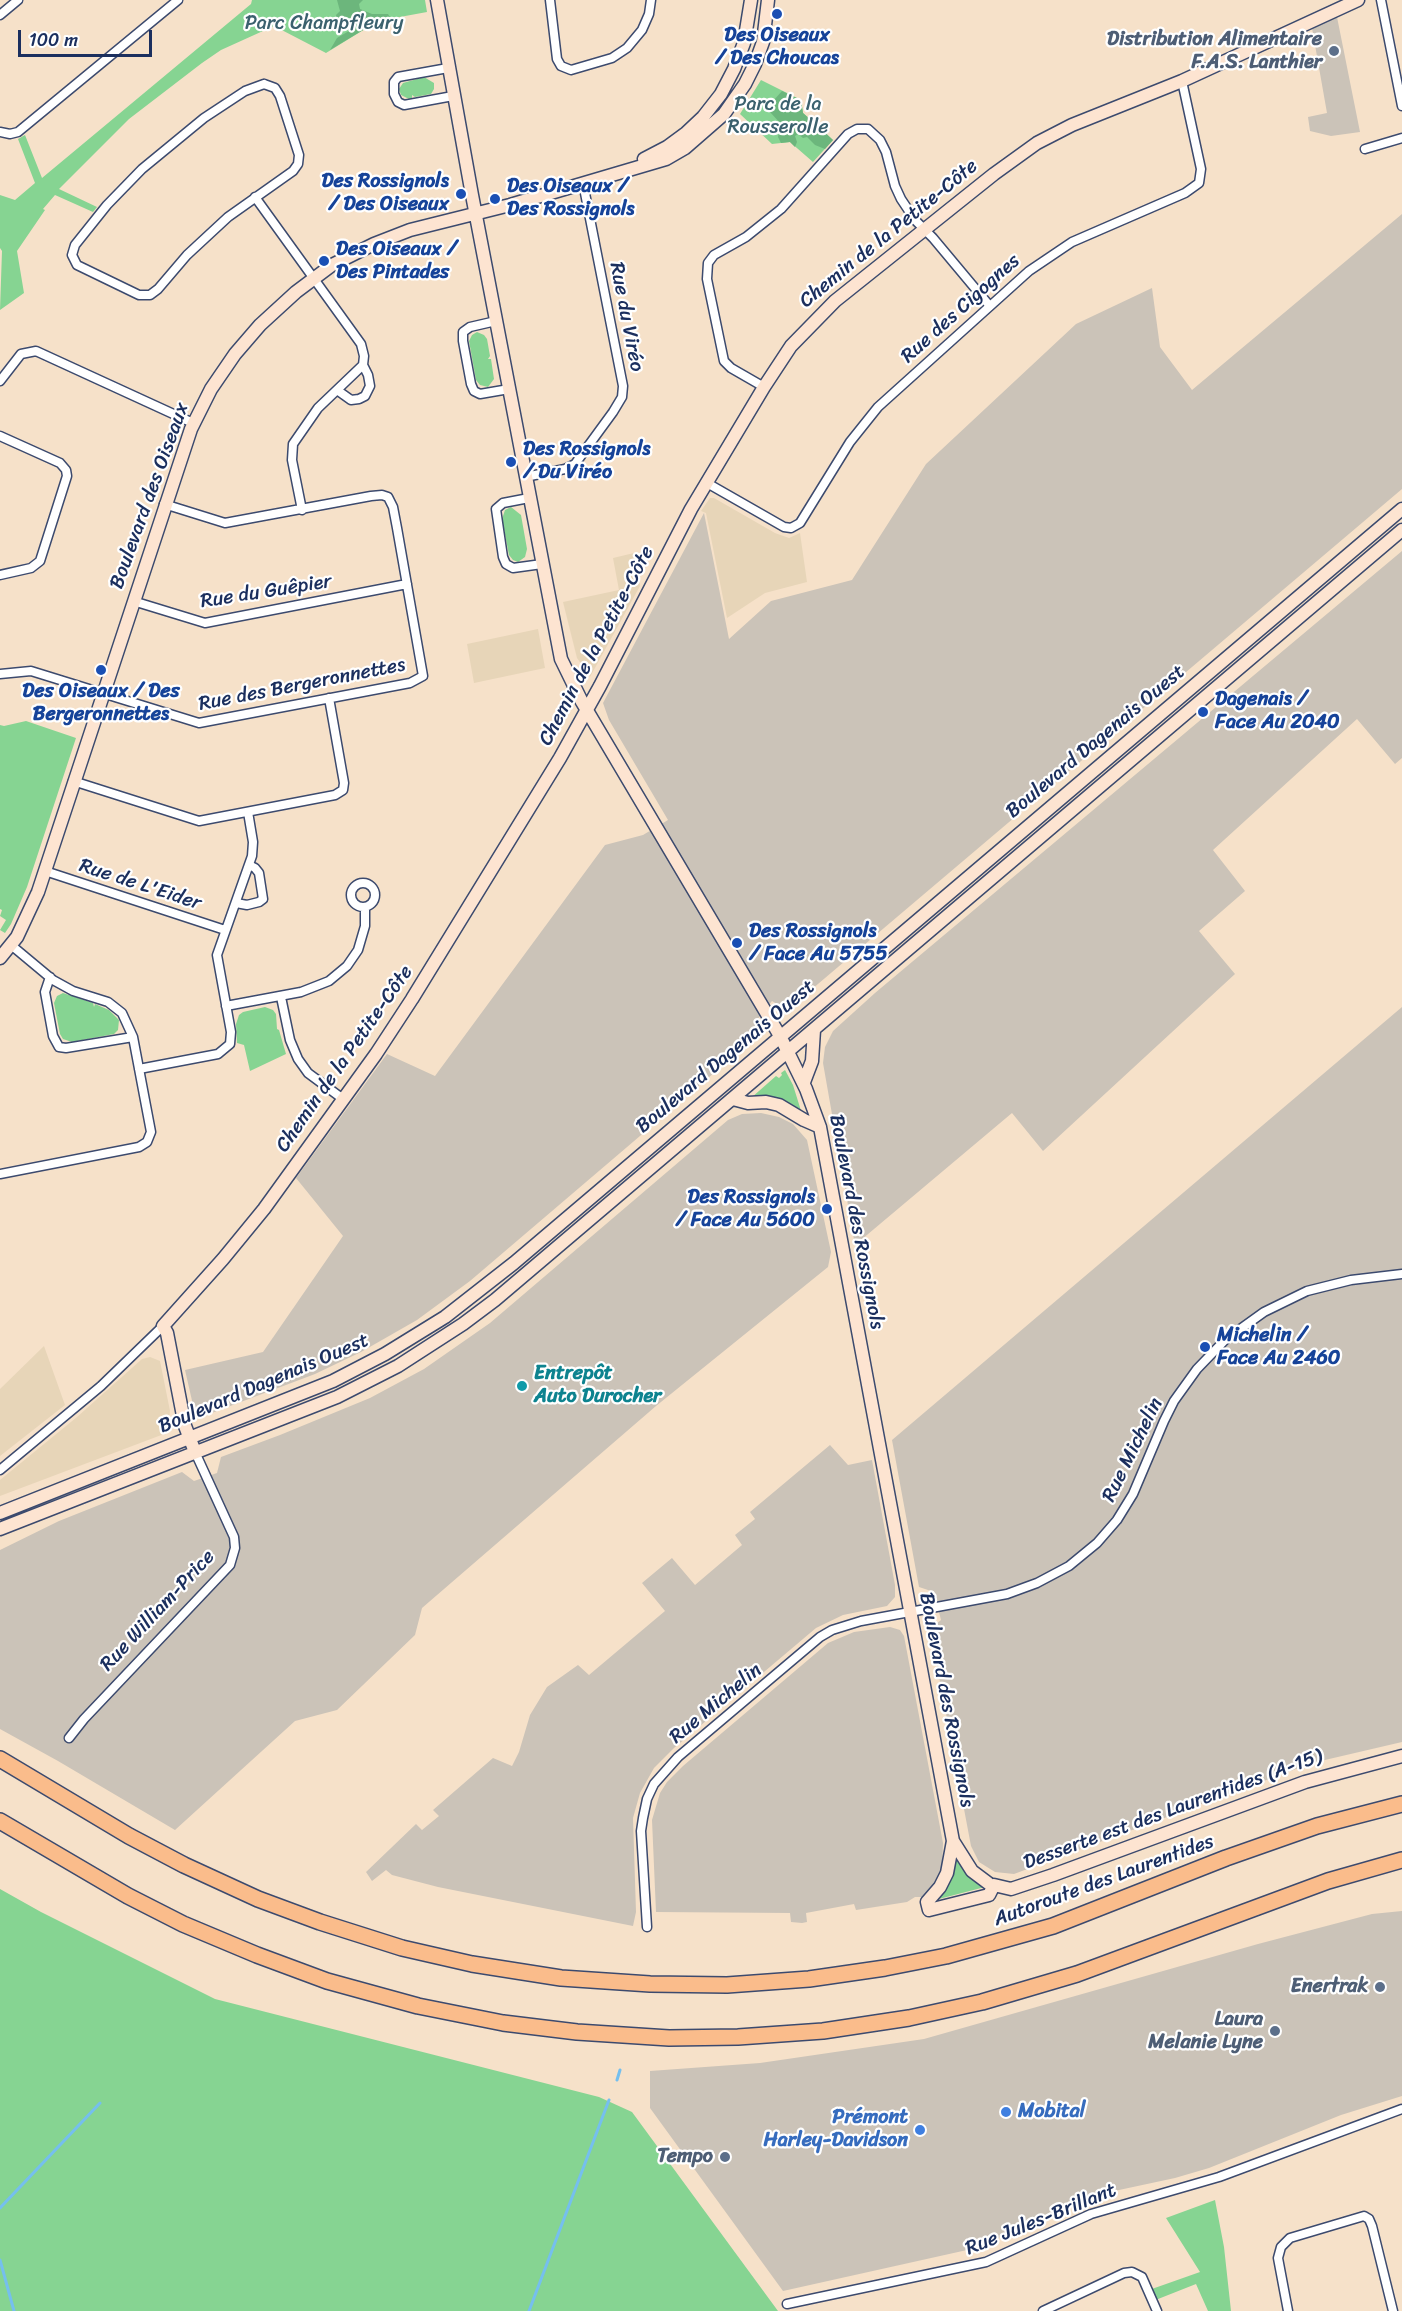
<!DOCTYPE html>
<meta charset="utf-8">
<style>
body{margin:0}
#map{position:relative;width:1402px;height:2311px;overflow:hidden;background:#f6e1c9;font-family:Sriracha,sans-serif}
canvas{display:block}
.scale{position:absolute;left:18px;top:30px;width:134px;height:27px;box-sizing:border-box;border:3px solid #1b2f5e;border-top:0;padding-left:8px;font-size:18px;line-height:21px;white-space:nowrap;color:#1b2f5e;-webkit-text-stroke:4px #fff;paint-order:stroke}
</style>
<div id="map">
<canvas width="1402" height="2311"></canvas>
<div class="scale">100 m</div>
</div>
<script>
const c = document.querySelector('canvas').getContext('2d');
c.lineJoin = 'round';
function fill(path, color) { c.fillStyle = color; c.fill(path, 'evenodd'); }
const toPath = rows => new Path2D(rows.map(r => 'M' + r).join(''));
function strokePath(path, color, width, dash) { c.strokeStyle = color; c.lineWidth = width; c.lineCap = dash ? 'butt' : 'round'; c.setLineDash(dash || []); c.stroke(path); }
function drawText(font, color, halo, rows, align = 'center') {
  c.font = font + ' Sriracha,sans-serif'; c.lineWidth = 4.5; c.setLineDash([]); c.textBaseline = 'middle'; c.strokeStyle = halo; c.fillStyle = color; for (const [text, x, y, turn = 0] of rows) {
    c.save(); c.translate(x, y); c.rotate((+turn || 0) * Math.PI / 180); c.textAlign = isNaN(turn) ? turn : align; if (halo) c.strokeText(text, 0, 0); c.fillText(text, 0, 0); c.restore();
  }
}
fill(toPath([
 [710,498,714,498,775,533,789,538,800,533,807,582,765,593,727,618,706,513,701,511],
 [634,553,640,586,590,677,577,658,563,602,619,590,613,558],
 [538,629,545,668,474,683,467,644],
 [44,1346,65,1405,0,1456,0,1389],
 [150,1357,160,1361,170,1411,168,1431,164,1434,0,1496,0,1480,77,1417,142,1359]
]), '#e7d5b8');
fill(toPath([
 [1337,17,1360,132,1331,136,1310,131,1308,117,1327,113,1312,28],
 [1402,214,1402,489,792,1006,782,1007,772,1001,757,1020,756,1037,470,1281,417,1320,361,1352,315,1374,217,1411,206,1415,200,1413,193,1405,185,1370,263,1352,343,1236,296,1178,387,1054,435,1076,605,845,643,835,668,820,609,720,603,703,704,513,729,639,771,601,852,580,926,464,1076,324,1152,288,1160,347,1192,390],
 [1402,551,1402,758,1395,764,1357,719,1213,850,1245,891,1199,931,1235,974,1043,1151,1012,1113,855,1245,823,1063,825,1047,833,1031,875,993],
 [1402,1007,1402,1742,1312,1763,1014,1874,995,1872,979,1862,971,1846,930,1629,941,1620,934,1592,919,1587,892,1440],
 [761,1113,779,1117,793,1124,807,1140,831,1252,828,1267,656,1406,422,1608,415,1635,337,1710,295,1721,175,1830,58,1761,0,1729,0,1550,59,1521,182,1472,194,1481,217,1473,221,1457,280,1435,370,1398,424,1369,490,1323,728,1120,742,1114],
 [830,1445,848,1465,872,1460,895,1585,895,1597,887,1606,843,1615,816,1628,674,1748,654,1768,640,1793,633,1818,636,1912,633,1926,438,1887,392,1875,386,1870,372,1881,366,1872,416,1824,422,1830,439,1816,433,1810,493,1758,512,1766,519,1752,530,1715,547,1687,578,1665,589,1675,665,1611,642,1583,672,1558,695,1585,742,1545,735,1535,755,1519,750,1512],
 [890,1627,900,1630,904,1636,943,1843,942,1869,930,1891,922,1897,915,1897,907,1902,856,1910,854,1904,806,1913,807,1922,802,1923,791,1922,790,1913,656,1912,652,1820,660,1793,667,1782,683,1766,828,1643,854,1632],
 [1402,1911,1402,2096,1341,2115,1209,2168,1175,2178,1105,2193,1078,2202,976,2248,783,2291,650,2108,650,2071,760,2063,924,2039,1258,1944,1372,1914]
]), '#cbc3b8');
fill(toPath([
 [252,0,425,0,427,12,378,21,326,53,274,26,221,50,202,63,129,119,59,189,97,207,93,212,55,195,43,209,45,210,17,251,24,293,0,310,2,251,0,248,0,195,15,200,35,183,18,139,25,135,42,178,251,4],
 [424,77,434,83,434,89,431,94,415,97,412,95,412,98,409,99,401,95,399,89,403,83],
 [761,80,801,100,803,113,833,140,813,162,790,142,772,144,740,114],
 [477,332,484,335,487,339,490,356,488,359,491,359,494,379,488,387,480,385,476,380,469,341,472,335],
 [511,507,521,515,527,549,525,557,518,562,513,560,509,555,502,519,505,510],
 [26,721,76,738,27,887,11,924,5,933,0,930,6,920,0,916,2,910,0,909,0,725,4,726],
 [63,993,93,1003,94,1007,95,1004,109,1010,119,1020,118,1030,114,1034,72,1042,63,1039,60,1034,54,1003,57,996],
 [265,1007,273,1010,276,1014,277,1029,279,1030,286,1054,250,1071,244,1045,237,1043,236,1024,239,1015,243,1012],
 [785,1070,793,1085,802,1114,751,1098,776,1076,779,1078,782,1075,781,1073],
 [955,1861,960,1861,985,1887,935,1900],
 [0,1889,41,1912,215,1999,599,2097,632,2112,778,2311,0,2311],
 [1215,2200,1224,2247,1231,2311,1208,2311,1196,2284,1153,2301,1149,2290,1200,2272,1166,2218]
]), '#86d492');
fill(toPath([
 [337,0,363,0,359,4,360,9,372,14,388,14,391,19,378,21,330,50,337,38,349,31,347,28,337,22,336,15,340,11],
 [782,91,801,100,803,113,811,120,811,125,817,125,833,140,825,149,815,145,807,137,803,138,798,134,795,136,797,142,795,147,790,142,781,143,778,137,781,124,770,112,774,100]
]), '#6cb67c');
strokePath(toPath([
 [617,2080,620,2070],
 [0,2208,100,2103],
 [0,2260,14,2311],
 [529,2311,609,2100]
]), '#75bfee', 3);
const street = toPath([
 [550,0,557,59,561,66,571,70,612,58,627,48,642,30,649,14,651,0],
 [1381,0,1402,106],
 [0,15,18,0],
 [448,68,398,77,394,82,394,94,398,102,404,105,453,96],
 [264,84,275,88,280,96,299,155,298,164,293,171,228,217,187,255,158,289,150,295,139,295,77,265,72,255,75,245,107,205,142,169,204,118,245,91,264,84],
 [0,132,10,134,18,132,178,0],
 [1365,149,1402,138],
 [255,197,361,344,364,356,363,365,318,408,293,444,292,460,302,510],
 [496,321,470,327,463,332,463,341,471,384,474,391,480,394,509,389],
 [0,381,21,354,36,351,193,423],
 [764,387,731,368,724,361,707,279,708,263,714,255,746,237,781,209,848,134,857,129,868,129,880,140,886,152,895,186,901,199,915,220,933,238,989,305],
 [337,390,351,400,359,399,365,396,370,386,368,375,363,365],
 [0,436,60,463,66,470,67,476,40,561,31,568,0,575],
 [525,477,565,469,575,464,613,412,622,397,623,386,583,183],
 [707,483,784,527,791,528,800,523,850,442,878,407,1029,271,1072,242,1185,193,1199,183,1201,169,1182,81],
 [529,498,503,503,496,509,503,557,506,564,513,568,542,564],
 [133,601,205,623,407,584],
 [0,674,31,671,199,723,410,683,423,676,397,528,393,507,388,497,382,495,371,496,225,523,164,504],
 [73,781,199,821,335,795,343,790,344,783,329,698],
 [45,871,225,930],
 '351 895a12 12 0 1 1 24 0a12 12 0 1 1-24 0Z',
 [236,903,247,905,259,902,263,899,259,873,255,868,249,865],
 [50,977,45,992,53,1036,59,1047,66,1048,133,1037],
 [281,997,290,1040,298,1059,308,1073,343,1099],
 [226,1006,301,992,329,981,347,966,358,950,365,926,365,907],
 [139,1069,218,1054,230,1044,231,1032,217,955,252,856,253,842,248,812],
 [0,1174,139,1147,147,1142,151,1132,133,1037,122,1013,108,1002,73,991,53,980,11,945],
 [0,1470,101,1386,163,1326],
 [69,1738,84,1719,230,1565,235,1548,234,1537,195,1452],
 [647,1927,641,1831,643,1818,647,1799,654,1784,678,1757,820,1637,832,1630,861,1621,1007,1594,1037,1583,1069,1566,1097,1543,1117,1520,1133,1494,1164,1421,1174,1401,1197,1369,1225,1340,1264,1312,1307,1291,1351,1280,1402,1274],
 [787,2304,986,2262,1091,2214,1219,2177,1402,2109],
 [1043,2311,1124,2273,1132,2272,1142,2277,1157,2311],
 [1288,2311,1278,2258,1281,2247,1290,2238,1364,2216,1369,2219,1372,2226,1393,2311]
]);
const secondary = toPath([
 [437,0,472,195,561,659,582,702,780,1036,806,1089,820,1127,953,1841,947,1873,940,1887,927,1902,929,1910,989,1895,994,1885,1011,1889,1053,1875,1305,1782,1402,1756],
 [644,159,667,147,686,133,703,117,721,94,734,69,744,43,751,0],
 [0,958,17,937,38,892,191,429,211,389,235,354,260,325,296,292,332,265,374,244,410,230,510,205,666,159,685,148,724,114,745,84,755,64,763,42,768,0],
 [804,1082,812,1061,814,1030],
 [733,1099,748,1103,766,1102,779,1105,804,1120,820,1127],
 [195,1452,185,1426,167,1333,163,1326,223,1259,264,1209,376,1054,412,999,560,758,600,686,691,509,764,387,791,346,835,301,994,174,1037,143,1072,125,1182,81,1358,0],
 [0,1513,333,1381,385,1354,445,1317,514,1263,1402,509],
 [0,1529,337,1397,398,1366,463,1324,495,1300,1402,530],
 [953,1841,972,1871,988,1883]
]);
const highway = toPath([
 [0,1759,129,1836,184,1865,258,1899,320,1922,402,1948,472,1964,561,1978,650,1984,727,1985,809,1979,885,1968,946,1956,1053,1926,1226,1858,1317,1826,1402,1804],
 [0,1821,128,1896,183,1924,257,1955,327,1981,418,2006,503,2023,577,2032,669,2038,738,2037,823,2031,909,2018,982,2002,1077,1974,1328,1881,1402,1860]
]);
strokePath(street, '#3c4a6e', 11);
strokePath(secondary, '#3c4a6e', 15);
strokePath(highway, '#3c4a6e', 18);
strokePath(street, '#fff', 8);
strokePath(secondary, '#fde4d1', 12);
strokePath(highway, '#fabc8b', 15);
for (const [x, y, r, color] of [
 [777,14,6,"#1a4fb4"],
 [1334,51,6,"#5c6f8a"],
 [461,194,6,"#1a4fb4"],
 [495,199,6,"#1a4fb4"],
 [324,261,6,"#1a4fb4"],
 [511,462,6,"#1a4fb4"],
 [101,670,6,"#1a4fb4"],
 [1203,712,6,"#1a4fb4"],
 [737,943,6,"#1a4fb4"],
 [827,1209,6,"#1a4fb4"],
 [1205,1347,6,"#1a4fb4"],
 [522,1386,6,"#0f9aa8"],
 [1380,1987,6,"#5c6f8a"],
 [1275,2031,6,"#5c6f8a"],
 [1006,2112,6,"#3f7fe0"],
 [920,2130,6,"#3f7fe0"],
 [725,2157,6,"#5c6f8a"]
]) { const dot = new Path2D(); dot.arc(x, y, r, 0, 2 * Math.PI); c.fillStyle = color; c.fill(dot); strokePath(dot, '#fff', 2); }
drawText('20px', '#3b616e', '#fff', [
 ["Parc Champfleury",324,24],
 ["Parc de la",778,105],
 ["Rousserolle",778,128]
]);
drawText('bold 20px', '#164399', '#fff', [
 ["Des Oiseaux",777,36,"center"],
 ["/ Des Choucas",777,59,"center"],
 ["Des Rossignols",449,182,"right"],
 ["/ Des Oiseaux",449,205,"right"],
 ["Des Oiseaux /",507,187],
 ["Des Rossignols",507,210],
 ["Des Oiseaux /",336,250],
 ["Des Pintades",336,273],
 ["Des Rossignols",523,450],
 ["/ Du Viréo",523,473],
 ["Des Oiseaux / Des",101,692,"center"],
 ["Bergeronnettes",101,715,"center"],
 ["Dagenais /",1215,700],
 ["Face Au 2040",1215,723],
 ["Des Rossignols",749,932],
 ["/ Face Au 5755",749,955],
 ["Des Rossignols",815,1198,"right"],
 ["/ Face Au 5600",815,1221,"right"],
 ["Michelin /",1217,1336],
 ["Face Au 2460",1217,1359]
], 'left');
drawText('bold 20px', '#4e5e75', '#fff', [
 ["Distribution Alimentaire",1322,40],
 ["F.A.S. Lanthier",1322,63],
 ["Enertrak",1368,1987],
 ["Laura",1263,2020],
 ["Melanie Lyne",1263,2043],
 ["Tempo",713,2157]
], 'right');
drawText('20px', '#1b2f5e', '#fff', [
 ["Chemin de la Petite-Côte",889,234,-39],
 ["Rue des Cigognes",961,309,-42],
 ["Rue du Viréo",626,317,79],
 ["Boulevard des Oiseaux",150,496,-70],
 ["Rue du Guêpier",266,592,-9],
 ["Chemin de la Petite-Côte",597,646,-62],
 ["Rue des Bergeronnettes",302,685,-11],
 ["Boulevard Dagenais Ouest",1096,742,-40],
 ["Rue de L'Eider",140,885,18],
 ["Boulevard Dagenais Ouest",726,1057,-40],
 ["Chemin de la Petite-Côte",345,1059,-55],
 ["Boulevard des Rossignols",856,1222,79],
 ["Boulevard Dagenais Ouest",264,1384,-23],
 ["Rue Michelin",1133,1450,-64],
 ["Rue William-Price",158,1611,-47],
 ["Boulevard des Rossignols",946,1700,79],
 ["Rue Michelin",716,1704,-40],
 ["Desserte est des Laurentides (A-15)",1173,1810,-20],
 ["Autoroute des Laurentides",1104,1881,-20],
 ["Rue Jules-Brillant",1041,2220,-22]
]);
drawText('bold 20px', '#0d838f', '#fff', [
 ["Entrepôt",534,1374],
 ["Auto Durocher",534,1397]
], 'left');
drawText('bold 20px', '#366cbe', '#fff', [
 ["Mobital",1018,2112],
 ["Prémont",908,2118,"right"],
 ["Harley-Davidson",908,2141,"right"]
], 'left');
</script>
